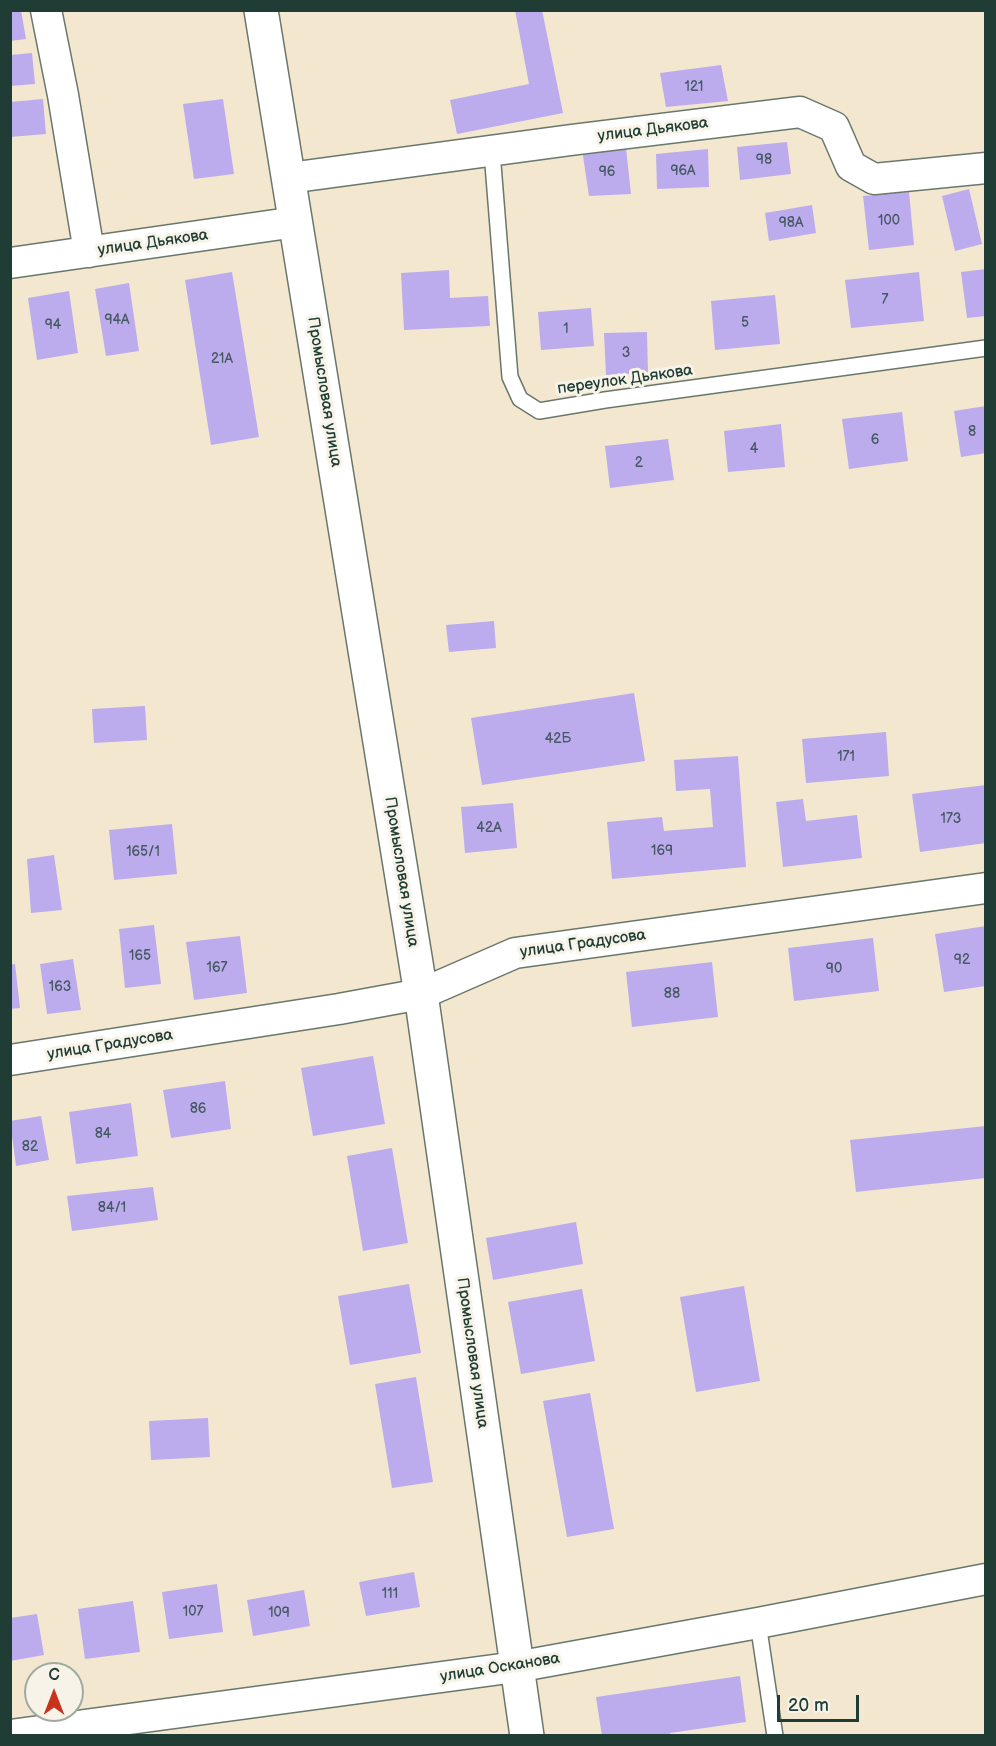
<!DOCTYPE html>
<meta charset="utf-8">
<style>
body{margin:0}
#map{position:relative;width:996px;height:1746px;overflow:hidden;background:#f3e7d0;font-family:"Balsamiq Sans",sans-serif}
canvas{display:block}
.frame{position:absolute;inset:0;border:12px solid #1f3d34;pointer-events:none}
.north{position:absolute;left:24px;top:1662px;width:60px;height:60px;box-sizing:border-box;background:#f7f3e8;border:2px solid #a1aaa0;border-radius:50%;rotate:0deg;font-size:16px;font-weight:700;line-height:24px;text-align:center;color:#1f3d34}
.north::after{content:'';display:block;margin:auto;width:21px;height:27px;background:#c8321e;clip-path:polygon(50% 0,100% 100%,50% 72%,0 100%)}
.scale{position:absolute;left:777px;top:1695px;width:82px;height:27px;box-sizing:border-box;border:3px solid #1f3d34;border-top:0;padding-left:8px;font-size:18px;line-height:21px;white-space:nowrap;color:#1f3d34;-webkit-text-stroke:4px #f7f3e8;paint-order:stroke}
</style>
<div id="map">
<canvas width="996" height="1746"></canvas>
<div class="frame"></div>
<div class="north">С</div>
<div class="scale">20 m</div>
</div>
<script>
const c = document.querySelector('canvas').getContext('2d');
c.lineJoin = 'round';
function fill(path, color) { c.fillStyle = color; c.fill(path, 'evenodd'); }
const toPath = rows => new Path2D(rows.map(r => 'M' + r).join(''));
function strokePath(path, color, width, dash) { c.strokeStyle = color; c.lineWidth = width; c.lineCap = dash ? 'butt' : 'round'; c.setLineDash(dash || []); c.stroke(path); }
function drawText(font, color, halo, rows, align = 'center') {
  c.font = font + ' "Balsamiq Sans",sans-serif'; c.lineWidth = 6; c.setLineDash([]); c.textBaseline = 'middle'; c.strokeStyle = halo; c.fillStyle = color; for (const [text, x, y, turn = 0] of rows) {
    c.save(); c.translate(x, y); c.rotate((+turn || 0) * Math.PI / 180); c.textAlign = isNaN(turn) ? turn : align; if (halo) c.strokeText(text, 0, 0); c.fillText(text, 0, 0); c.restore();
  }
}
fill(toPath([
 [10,10,21,10,26,39,10,41],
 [515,10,542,10,563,113,457,134,450,100,529,84],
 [32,53,35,84,10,86,10,55],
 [721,65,728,101,666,107,660,73],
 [43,99,46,134,10,137,10,102],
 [223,99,234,174,194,179,183,104],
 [787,142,791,174,740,180,737,147],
 [626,148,631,194,589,196,582,149],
 [708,149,709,187,657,189,656,154],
 [969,189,982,244,955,251,942,196],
 [909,192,914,245,869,250,863,196],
 [812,205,816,233,769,241,765,213],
 [986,269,986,316,967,318,961,272],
 [449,270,450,298,488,296,490,326,404,330,401,273],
 [232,272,259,437,211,445,185,280],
 [919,272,924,321,851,328,845,280],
 [129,283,139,351,106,356,95,289],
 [69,291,78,353,37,360,28,298],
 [775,295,780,344,715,350,711,301],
 [591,308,594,346,541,350,538,312],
 [647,332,648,373,606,375,604,333],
 [986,406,986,453,961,457,954,411],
 [902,412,908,461,849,469,842,419],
 [781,424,785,467,728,472,724,431],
 [668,439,674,480,610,488,605,446],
 [494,621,496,648,449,652,446,625],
 [634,693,645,761,482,785,471,718],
 [145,706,147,740,94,743,92,709],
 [886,732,889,776,806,783,802,739],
 [738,756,746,867,612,879,607,822,662,817,664,831,713,827,710,789,676,791,674,760],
 [986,785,986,843,920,852,912,794],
 [803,799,806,821,857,815,862,858,783,867,776,802],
 [513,803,517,848,465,853,461,807],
 [172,824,177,874,114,880,109,830],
 [54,855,62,910,31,913,27,859],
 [154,925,161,984,125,988,119,929],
 [986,926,986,986,944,992,935,934],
 [240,936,247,993,194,1000,186,942],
 [873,938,879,991,794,1001,788,948],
 [73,959,81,1010,47,1014,40,964],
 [712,962,718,1017,632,1027,626,972],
 [15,964,20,1008,10,1009,10,965],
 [373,1056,385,1124,313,1136,301,1068],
 [225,1081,231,1129,171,1138,163,1090],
 [131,1103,138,1156,76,1164,69,1112],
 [41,1116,49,1160,16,1166,10,1121],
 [986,1126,986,1178,856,1192,850,1140],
 [392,1148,408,1243,363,1251,347,1156],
 [153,1187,158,1220,72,1231,67,1196],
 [576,1222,583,1264,493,1280,486,1238],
 [409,1284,421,1353,350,1365,338,1296],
 [744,1286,760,1381,696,1392,680,1297],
 [582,1289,595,1361,521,1374,508,1302],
 [416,1377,433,1482,392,1488,375,1384],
 [590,1393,614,1529,567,1537,543,1401],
 [208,1418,210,1457,151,1460,149,1421],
 [414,1572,420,1607,366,1616,359,1582],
 [217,1584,223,1632,169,1639,162,1592],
 [304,1590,310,1626,253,1636,247,1600],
 [133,1601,140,1652,85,1659,78,1609],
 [37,1614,44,1655,10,1661,10,1618],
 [740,1676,746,1722,670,1733,670,1736,602,1736,596,1697]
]), '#bcacee');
const service = toPath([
 [492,152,510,377,520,399,539,411,605,400,986,348],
 [758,1623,775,1736]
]);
const minor = toPath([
 [46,10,63,95,89,252],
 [289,178,571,140,800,112,834,127,851,166,874,179,986,168],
 [10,263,296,222],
 [10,1060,339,1009,421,994,515,953,986,888],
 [10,1735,516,1667,758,1623,986,1579]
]);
const tertiary = toPath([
 [261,10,421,994,527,1736]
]);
strokePath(service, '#69786b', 18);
strokePath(minor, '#69786b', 33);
strokePath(tertiary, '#69786b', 36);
strokePath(service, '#fff', 15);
strokePath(minor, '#fff', 30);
strokePath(tertiary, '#fff', 33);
drawText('14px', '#465962', null, [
 ["121",694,87],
 ["98",764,160],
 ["96А",683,171],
 ["96",607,172],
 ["100",889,221],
 ["98А",791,223],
 ["7",885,300],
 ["94А",117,320],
 ["5",745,323],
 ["94",53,325],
 ["1",566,329],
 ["3",626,353],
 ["21А",222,359],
 ["8",972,432],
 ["6",875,440],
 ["4",754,449],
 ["2",639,463],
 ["42Б",558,739],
 ["171",846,757],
 ["173",951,819],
 ["42А",489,828],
 ["169",662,851],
 ["165/1",143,852],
 ["165",140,956],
 ["92",962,960],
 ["167",217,968],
 ["90",834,969],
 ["163",60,987],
 ["88",672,994],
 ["86",198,1109],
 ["84",103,1134],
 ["82",30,1147],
 ["84/1",112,1208],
 ["111",390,1594],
 ["107",193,1612],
 ["109",279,1613]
]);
drawText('16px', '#1f3d34', '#f7f3e8', [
 ["улица Дьякова",653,130,-7],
 ["улица Дьякова",153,243,-8],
 ["переулок Дьякова",625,380,-8],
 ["Промысловая улица",324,392,81],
 ["Промысловая улица",401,872,81],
 ["улица Градусова",583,944,-8],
 ["улица Градусова",110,1045,-9],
 ["Промысловая улица",472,1353,82],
 ["улица Осканова",500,1668,-9]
]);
</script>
